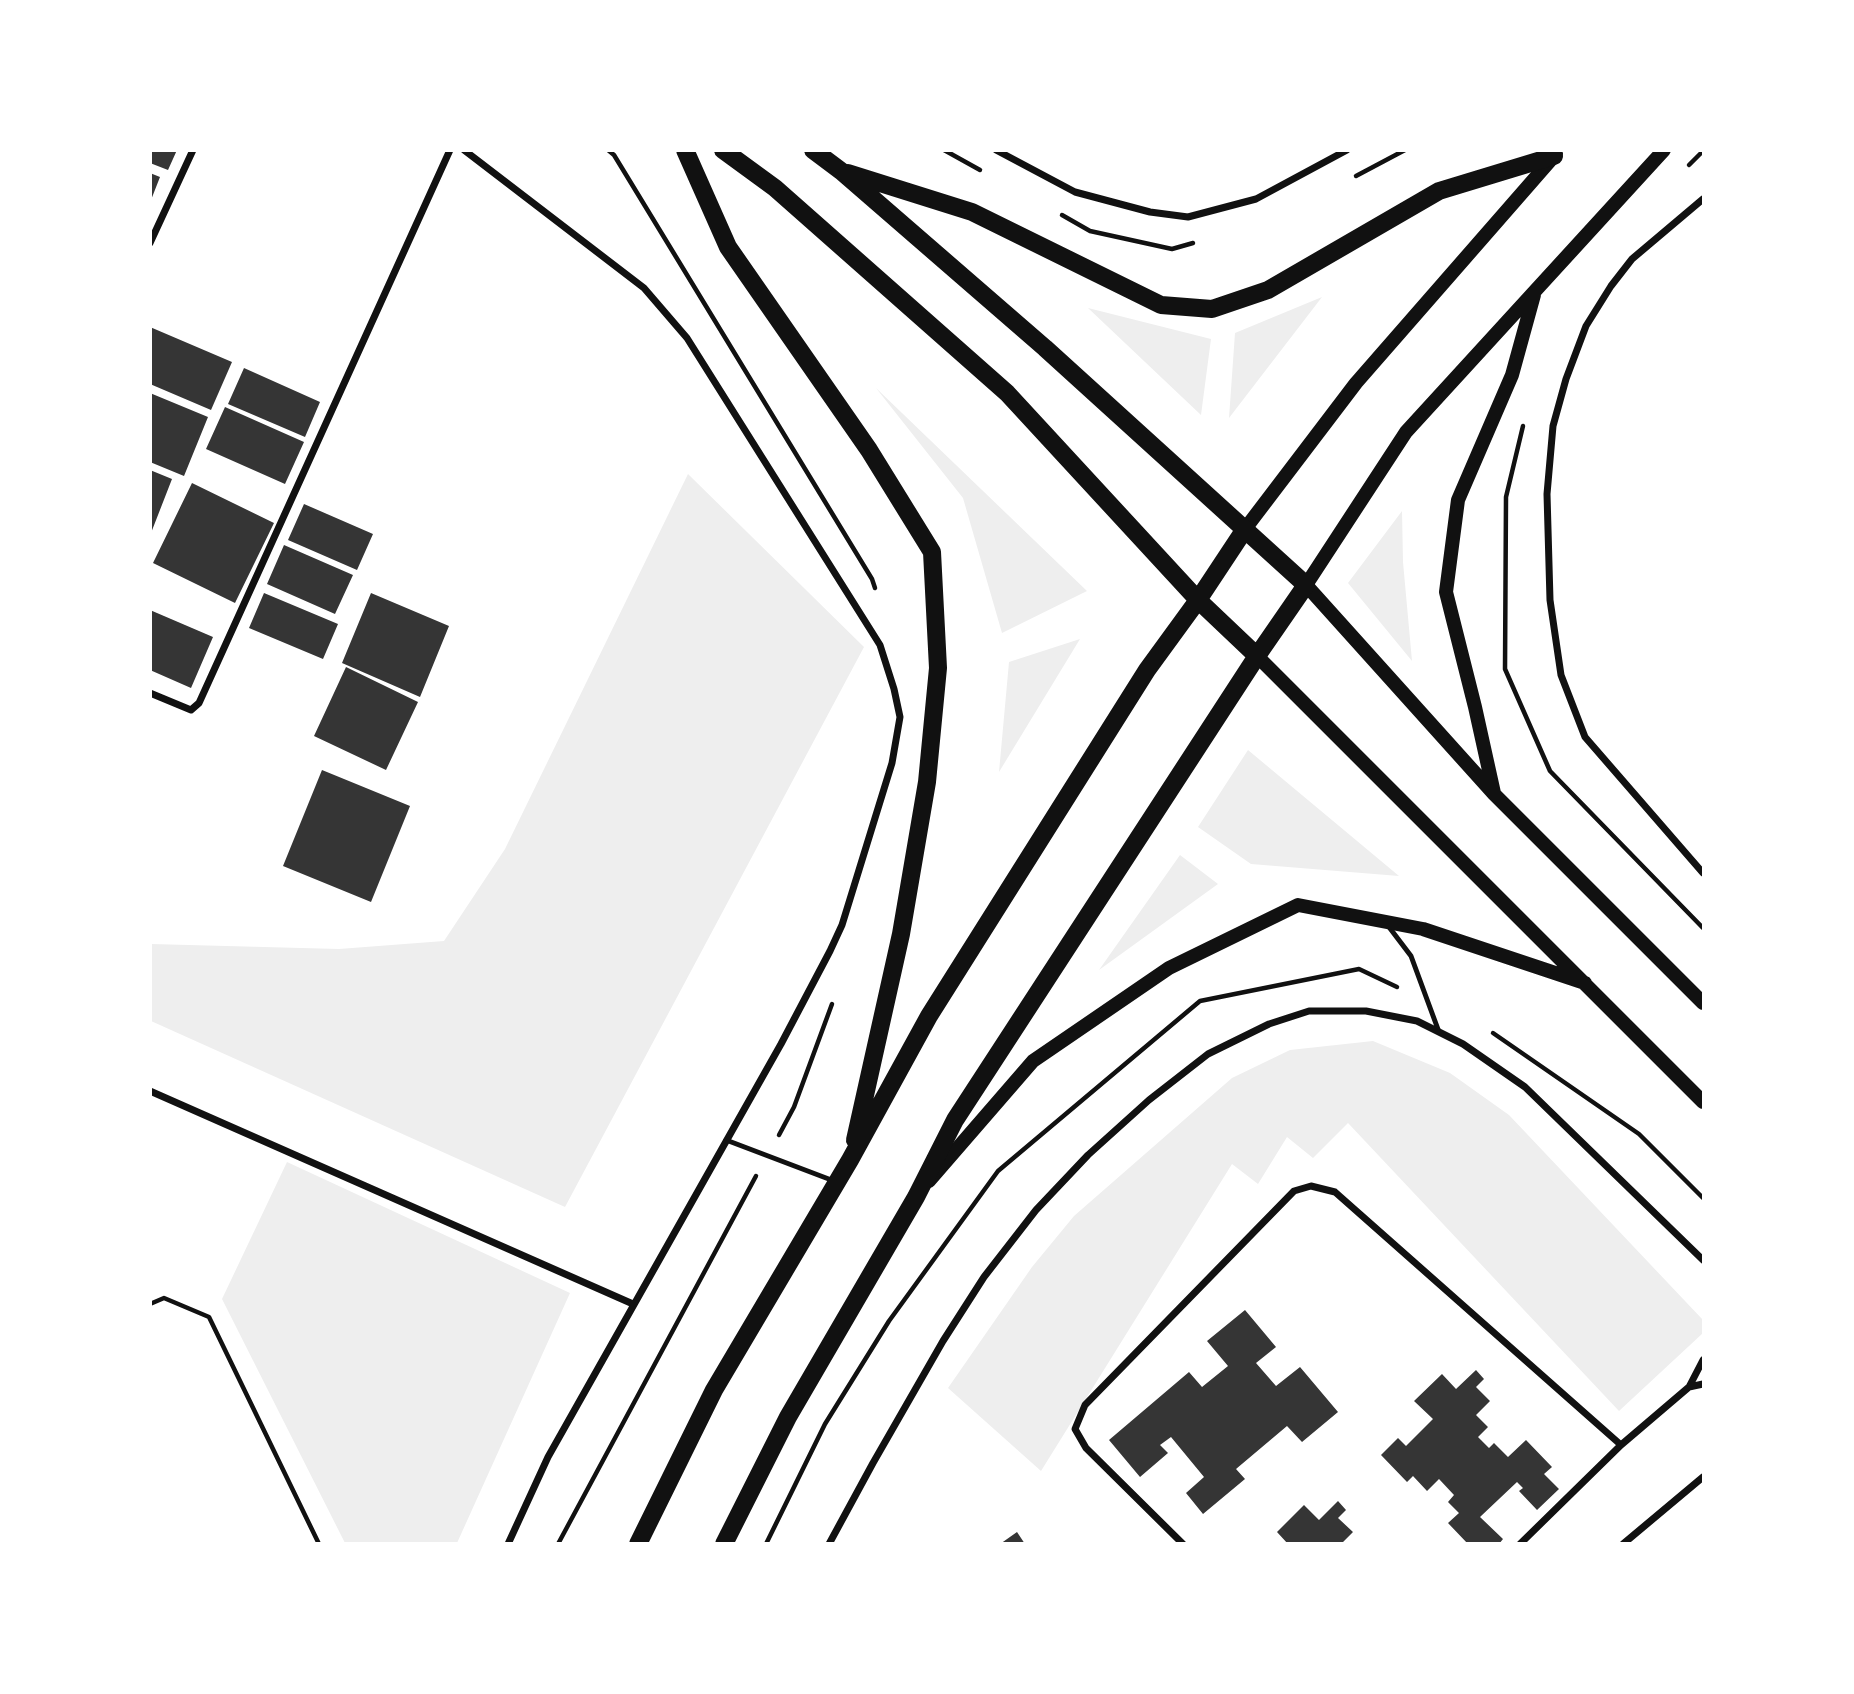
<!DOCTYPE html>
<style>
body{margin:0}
#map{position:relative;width:1854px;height:1694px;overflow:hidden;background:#fff;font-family:Overpass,sans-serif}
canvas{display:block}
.frame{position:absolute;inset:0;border:152px solid #fff;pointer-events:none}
</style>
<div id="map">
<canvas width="1854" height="1694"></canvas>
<div class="frame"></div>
</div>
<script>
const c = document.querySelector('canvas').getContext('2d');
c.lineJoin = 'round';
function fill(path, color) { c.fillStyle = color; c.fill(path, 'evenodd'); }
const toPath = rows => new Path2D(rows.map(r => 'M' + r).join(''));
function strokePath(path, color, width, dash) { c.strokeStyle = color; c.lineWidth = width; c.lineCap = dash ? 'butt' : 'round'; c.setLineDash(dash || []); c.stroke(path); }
fill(toPath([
 [1322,297,1229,418,1235,333],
 [1088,308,1211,339,1201,415],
 [876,388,1087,591,1002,633,963,498],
 [688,474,864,647,565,1207,151,1021,151,944,339,949,444,941,505,849],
 [1402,511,1403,562,1412,661,1348,583],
 [1080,639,999,772,1009,662],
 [1248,750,1399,876,1251,864,1198,827],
 [1180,855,1218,884,1099,970],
 [1373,1041,1450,1073,1509,1115,1703,1320,1703,1333,1619,1411,1348,1123,1313,1158,1287,1137,1258,1184,1232,1164,1041,1471,948,1388,1032,1267,1074,1216,1232,1078,1290,1050],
 [287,1162,570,1293,457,1543,345,1543,222,1299]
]), '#eee');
fill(toPath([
 [150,150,177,150,168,170,150,163],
 [150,173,160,177,151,200,150,200],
 [150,327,232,362,211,410,150,384],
 [244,368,320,402,305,437,228,404],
 [150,393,208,417,184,476,150,462],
 [225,407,304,442,285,484,206,449],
 [150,470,172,479,151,533,150,533],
 [192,483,274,523,235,603,153,563],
 [304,504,373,534,357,570,288,540],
 [284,545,353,575,335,614,267,584],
 [264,593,338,624,323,659,249,628],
 [371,593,449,626,420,697,342,663],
 [150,610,213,637,191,688,150,670],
 [346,667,418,702,386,770,314,736],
 [322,770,410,806,371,902,283,866],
 [1245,1310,1276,1347,1256,1363,1276,1386,1300,1367,1338,1412,1302,1442,1287,1426,1236,1469,1245,1479,1203,1514,1186,1493,1204,1477,1171,1437,1160,1445,1168,1453,1140,1477,1109,1440,1189,1372,1202,1387,1228,1366,1207,1341],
 [1476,1370,1484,1379,1476,1387,1490,1401,1476,1415,1488,1427,1478,1437,1489,1448,1494,1443,1508,1457,1526,1440,1552,1467,1544,1474,1559,1489,1537,1510,1519,1491,1523,1488,1517,1482,1480,1517,1503,1539,1499,1544,1468,1544,1448,1523,1459,1513,1448,1502,1454,1495,1439,1479,1427,1491,1413,1476,1407,1482,1381,1455,1398,1438,1406,1446,1433,1419,1414,1401,1442,1374,1456,1389],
 [1338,1501,1346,1510,1338,1518,1353,1532,1341,1544,1288,1544,1277,1532,1304,1505,1319,1520],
 [1017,1532,1025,1544,1000,1544]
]), '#353535');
strokePath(toPath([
 [608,150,614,155,872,579,875,588],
 [944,150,980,170],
 [1689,165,1703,151],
 [1356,176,1405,150],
 [1062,215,1090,231,1172,249,1193,243],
 [1523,426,1506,497,1505,669,1550,771,1703,928],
 [1493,1033,1639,1134,1703,1198],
 [779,1135,794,1107,832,1004],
 [150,1304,164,1298,209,1317,319,1544],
 [558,1544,756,1176],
 [766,1544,825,1424,889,1321,998,1171,1200,1001,1359,969,1397,987]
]), '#111', 4.5);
strokePath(toPath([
 [1389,927,1411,956,1439,1032],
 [726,1140,834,1181]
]), '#111', 5);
strokePath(toPath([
 [464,150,644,288,687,338,880,645,894,689,900,717,892,763,842,925,830,951,781,1044,548,1457,508,1544],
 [996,150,1075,192,1150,212,1188,217,1256,199,1347,150],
 [1703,199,1632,259,1611,286,1586,326,1566,379,1553,426,1547,494,1550,600,1561,675,1585,737,1703,873],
 [150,243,193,150],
 [150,693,191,710,199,703,450,150],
 [150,1091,633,1304],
 [1689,1387,1703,1360],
 [829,1544,873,1463,943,1341,984,1277,1036,1210,1088,1155,1149,1100,1208,1054,1269,1024,1309,1011,1366,1011,1417,1021,1463,1044,1525,1087,1703,1260],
 [1183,1544,1086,1448,1075,1429,1085,1405,1294,1191,1311,1186,1335,1192,1621,1445],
 [1520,1544,1621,1445,1689,1387,1703,1384],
 [1623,1544,1703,1477]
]), '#111', 7);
strokePath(toPath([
 [1664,150,1406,432,1306,585,1494,794,1703,1003],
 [1245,529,1356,383,1556,154],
 [1257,656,1703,1102],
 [1494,793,1475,707,1446,592,1458,500,1512,375,1534,295],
 [929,1181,1033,1061,1169,968,1298,905,1423,929,1585,983]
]), '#111', 14);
strokePath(toPath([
 [685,150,728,247,869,450,932,552,938,668,927,782,901,934,855,1140],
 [723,150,775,188,1007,393,1198,600,1257,656],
 [848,173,972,212,1161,305,1212,309,1268,290,1439,191,1554,156],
 [638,1544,714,1390,850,1160,929,1016,1147,670,1198,600,1245,529],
 [724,1544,788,1417,916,1197,955,1120,1257,656,1306,585,1045,348,841,171,813,150]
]), '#111', 18);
</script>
